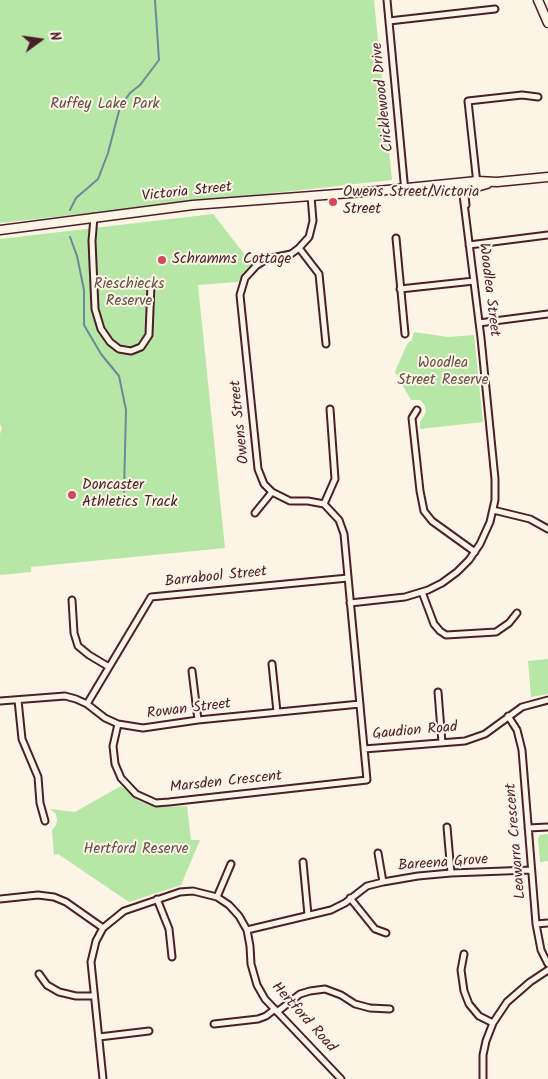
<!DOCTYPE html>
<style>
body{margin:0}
#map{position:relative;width:548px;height:1079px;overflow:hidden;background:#fcf5e5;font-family:Kalam,sans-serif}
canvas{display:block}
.north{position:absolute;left:15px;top:15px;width:50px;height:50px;-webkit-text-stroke:4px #fcf5e5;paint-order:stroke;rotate:76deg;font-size:14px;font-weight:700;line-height:20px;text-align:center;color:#4a1f2b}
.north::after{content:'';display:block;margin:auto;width:18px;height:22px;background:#4a1f2b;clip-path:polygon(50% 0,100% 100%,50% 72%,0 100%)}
</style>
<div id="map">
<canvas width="548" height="1079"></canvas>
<div class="north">N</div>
</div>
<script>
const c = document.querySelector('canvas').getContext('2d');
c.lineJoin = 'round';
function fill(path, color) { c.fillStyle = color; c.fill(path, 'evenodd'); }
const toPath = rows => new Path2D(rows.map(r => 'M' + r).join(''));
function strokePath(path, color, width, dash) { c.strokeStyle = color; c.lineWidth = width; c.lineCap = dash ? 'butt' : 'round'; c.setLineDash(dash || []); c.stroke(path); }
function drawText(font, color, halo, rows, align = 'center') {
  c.font = font + ' Kalam,sans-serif'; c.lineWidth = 4; c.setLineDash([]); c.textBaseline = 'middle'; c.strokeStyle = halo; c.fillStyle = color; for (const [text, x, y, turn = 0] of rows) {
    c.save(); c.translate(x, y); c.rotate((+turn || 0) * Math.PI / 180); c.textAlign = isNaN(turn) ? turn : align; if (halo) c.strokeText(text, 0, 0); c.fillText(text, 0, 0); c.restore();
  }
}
fill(toPath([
 [0,0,374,0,392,180,0,223],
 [213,214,252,264,238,282,198,285,225,548,31,567,31,572,0,575,0,434,2,428,0,424,0,239],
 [414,332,448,337,474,335,483,422,420,429,420,422,426,412,425,406,420,400,411,400,395,372,407,344,412,340],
 [548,659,548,694,531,697,528,661],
 [121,786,137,800,149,805,160,807,187,806,191,840,200,840,181,885,129,902,58,854,54,855,52,830,56,825,57,820,56,814,50,809,75,812],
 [548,834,548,861,540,862,538,838,540,835]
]), '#b6e7a7');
strokePath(toPath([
 [70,210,76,198,98,179,108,153,120,107,130,93,140,85,159,60,155,0],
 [70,237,77,256,84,290,84,325,101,354,119,376,126,410,124,492]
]), '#6b8997', 2);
const minor = toPath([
 [387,0,405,192],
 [389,21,495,9],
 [477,184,468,101,522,95,538,97],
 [464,187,466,205],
 [94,217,92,241,95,309,101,329,110,342,119,349,131,351,141,347,149,335,151,284],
 [396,238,405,334],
 [469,245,548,235],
 [299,248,319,274,326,344],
 [400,289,474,281],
 [479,323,548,314],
 [417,410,412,418,420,491,424,511,432,521,475,552],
 [324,504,335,479,330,409],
 [493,510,530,519,548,529],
 [255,513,272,492],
 [422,592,434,624,440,631,446,635,496,632,509,623,517,613],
 [72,600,74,633,78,646,89,655,109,667],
 [350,603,405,597,428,590,442,583,457,572,469,560,480,544,490,522,495,500,495,479,481,338,462,187],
 [272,664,277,712],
 [192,671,198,720],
 [438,692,442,743],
 [18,700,22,739,38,777,40,803,45,821],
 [0,701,65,696,76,699,87,704,105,718,118,724,143,728,198,720,360,704],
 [87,704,151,597,348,578],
 [508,716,517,730,522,750,536,924,541,950,548,964],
 [118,724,113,746,115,764,121,778,136,794,156,803,169,802,367,780,344,534,339,520,324,504,308,501,290,501,272,492,264,484,258,469,240,295,245,278,256,266,267,259,291,254,299,248,309,237,313,221,311,196],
 [364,749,465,741,485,734,522,707,548,700],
 [447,827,451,873],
 [528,828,548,827],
 [378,853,383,882],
 [303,862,308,915],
 [217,897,231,864],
 [350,898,375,929,386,933],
 [0,899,38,895,54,897,66,902,103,928],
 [157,899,169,929,172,957],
 [536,924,548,923],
 [247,930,331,910,345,903,367,886,383,882,418,876,451,873,531,870],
 [464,954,461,970,464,991,469,1004,479,1016,493,1023],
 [39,974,47,985,59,992,76,996,94,996],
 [277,1012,300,994,310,991,325,989,341,995,355,1004,370,1008,390,1009],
 [214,1024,258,1019,266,1016,275,1009],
 [99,1037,149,1031],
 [103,1079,91,962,96,941,103,928,124,911,180,892,193,891,217,897,229,905,239,916,247,930,250,946,251,964,257,985,265,999,341,1079],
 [483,1079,483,1055,486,1041,493,1023,507,1002,530,982,548,970]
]);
const primary = toPath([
 [538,0,548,23],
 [426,191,473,188,487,184],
 [0,230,193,205,377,191,477,181,497,182,548,177]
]);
strokePath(minor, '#4a1f2b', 9);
strokePath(primary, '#4a1f2b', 11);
strokePath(minor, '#fcf5e5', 5);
strokePath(primary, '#fcf5e5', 8);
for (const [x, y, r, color] of [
 [333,202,5,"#d1495b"],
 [162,260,5,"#d1495b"],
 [72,495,5,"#d1495b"]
]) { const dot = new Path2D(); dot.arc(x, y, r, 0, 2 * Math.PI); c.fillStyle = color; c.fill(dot); strokePath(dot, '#fcf5e5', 2); }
drawText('15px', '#4a1f2b', '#fcf5e5', [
 ["Cricklewood Drive",384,97,-96],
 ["Victoria Street",187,193,-6],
 ["Woodlea Street",488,290,83],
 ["Owens Street",241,422,-96],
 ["Barrabool Street",216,578,-6],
 ["Rowan Street",189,710,-7],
 ["Gaudion Road",415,732,-5],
 ["Marsden Crescent",226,783,-6],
 ["Leawarra Crescent",517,841,-95],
 ["Bareena Grove",443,864,-4],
 ["Hertford Road",303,1018,48]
]);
drawText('15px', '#65514a', '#fcf5e5', [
 ["Ruffey Lake Park",105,105],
 ["Rieschiecks",129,285],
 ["Reserve",129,302],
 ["Woodlea",443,364],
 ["Street Reserve",443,381],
 ["Hertford Reserve",136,850]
]);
drawText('15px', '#4a1f2b', '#fcf5e5', [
 ["Owens Street/Victoria",343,193],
 ["Street",343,210],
 ["Schramms Cottage",172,260],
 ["Doncaster",82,486],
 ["Athletics Track",82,503]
], 'left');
</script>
